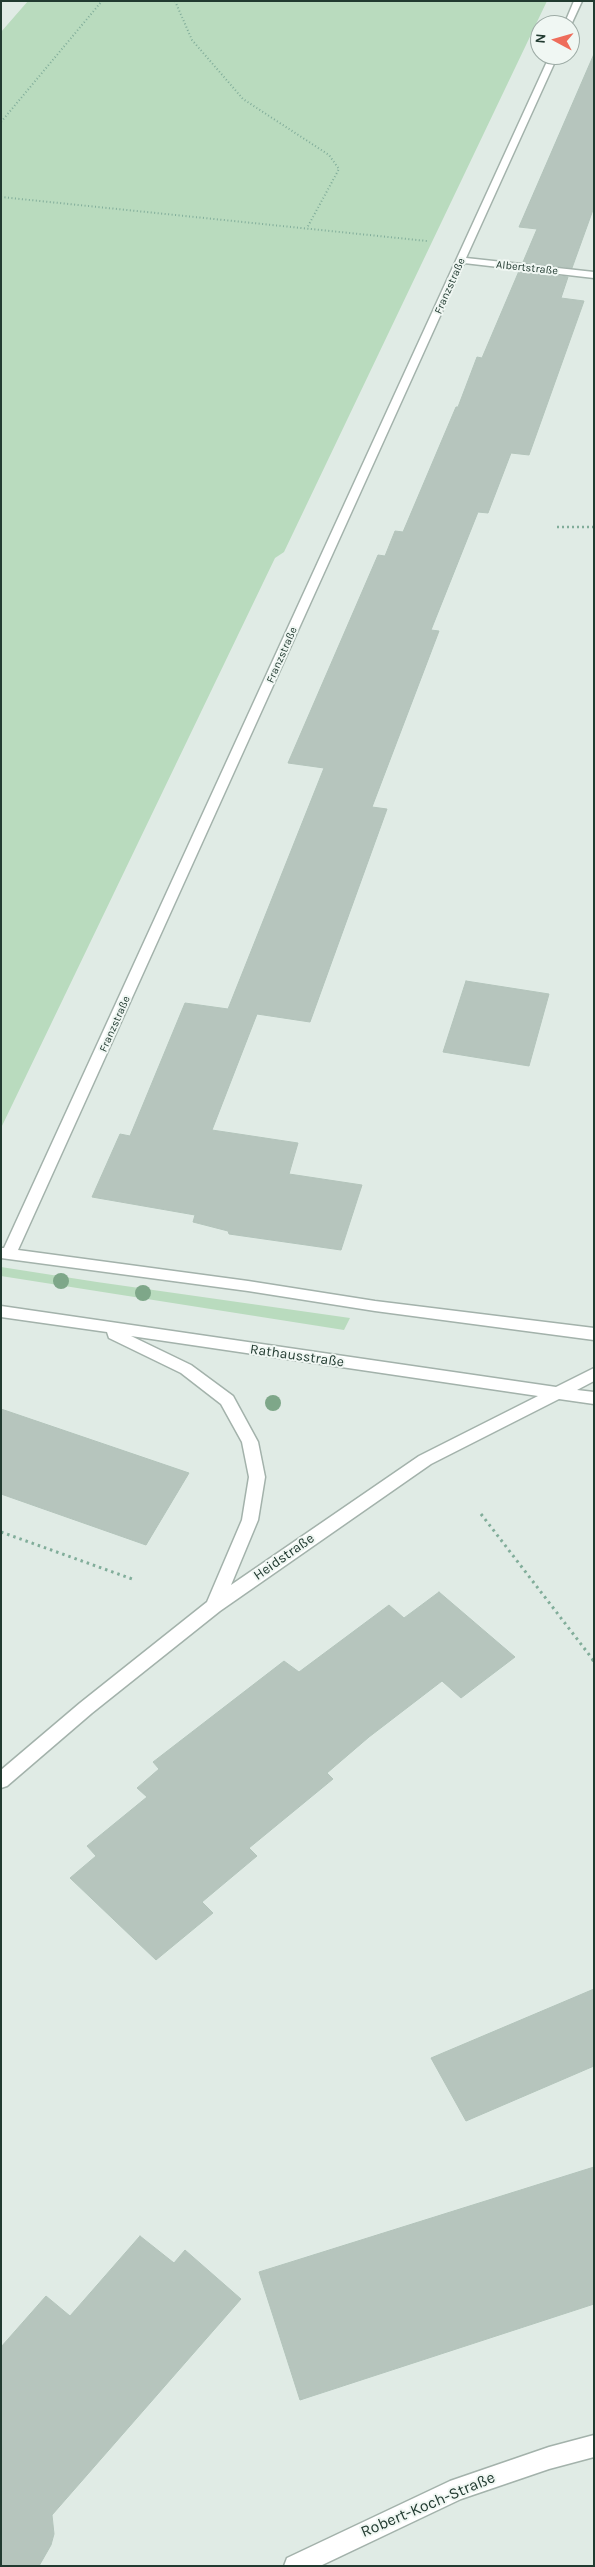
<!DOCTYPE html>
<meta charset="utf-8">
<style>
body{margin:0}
#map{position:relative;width:595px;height:2567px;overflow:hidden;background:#e0ebe5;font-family:Karla,sans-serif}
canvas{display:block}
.frame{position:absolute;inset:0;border:2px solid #213a30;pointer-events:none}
.north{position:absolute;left:530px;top:15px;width:50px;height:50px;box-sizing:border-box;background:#f0f7f3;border:1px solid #9daba5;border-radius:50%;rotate:276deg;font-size:14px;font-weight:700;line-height:20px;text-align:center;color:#213a30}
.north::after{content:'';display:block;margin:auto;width:18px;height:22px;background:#ee6d5b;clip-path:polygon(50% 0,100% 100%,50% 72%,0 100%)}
</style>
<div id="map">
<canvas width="595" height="2567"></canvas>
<div class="frame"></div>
<div class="north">N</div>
</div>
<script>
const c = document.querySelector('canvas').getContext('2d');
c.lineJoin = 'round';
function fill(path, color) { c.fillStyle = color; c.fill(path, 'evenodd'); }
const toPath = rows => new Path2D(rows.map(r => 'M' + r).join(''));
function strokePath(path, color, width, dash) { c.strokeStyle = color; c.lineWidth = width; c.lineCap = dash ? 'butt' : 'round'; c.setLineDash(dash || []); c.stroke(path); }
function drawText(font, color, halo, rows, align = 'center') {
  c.font = font + ' Karla,sans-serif'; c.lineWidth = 4; c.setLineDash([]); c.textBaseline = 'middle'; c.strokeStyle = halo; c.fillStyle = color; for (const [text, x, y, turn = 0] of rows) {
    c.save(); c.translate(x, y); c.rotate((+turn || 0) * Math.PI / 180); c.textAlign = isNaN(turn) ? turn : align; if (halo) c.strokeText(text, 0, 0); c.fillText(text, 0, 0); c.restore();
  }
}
fill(toPath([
 [28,1,547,1,284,552,275,558,1,1128,1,32],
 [1,1267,97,1282,350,1318,344,1330,1,1276]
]), '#b9dbbe');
const building = toPath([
 [594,54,594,207,572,268,523,262,537,229,519,227,594,54],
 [519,271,568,277,561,298,584,301,529,455,511,453,488,513,478,512,431,630,439,631,372,807,387,809,310,1022,257,1014,212,1130,298,1143,289,1174,362,1185,341,1250,229,1234,228,1231,193,1222,195,1215,92,1197,120,1134,130,1136,185,1003,228,1009,324,768,288,763,378,555,385,556,395,531,403,532,456,407,458,407,477,357,482,358,519,271],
 [466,981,549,994,529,1066,443,1052,466,981],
 [1,1409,189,1473,146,1545,1,1494,1,1409],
 [439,1592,515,1657,461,1698,442,1681,369,1737,327,1773,333,1779,249,1848,257,1856,202,1902,213,1913,156,1960,70,1878,96,1856,87,1846,147,1797,137,1788,159,1769,153,1762,284,1661,299,1672,389,1605,404,1618,439,1592],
 [594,1989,594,2066,466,2121,431,2058,594,1989],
 [594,2167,594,2304,300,2400,259,2272,594,2167],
 [140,2236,174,2263,185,2250,241,2299,52,2515,54,2534,51,2545,39,2566,1,2566,1,2347,46,2296,70,2316,140,2236]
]);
fill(building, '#b6c5bd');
strokePath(building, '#b3c4bb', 1);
const minor = toPath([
 [574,1,582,1,570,27,570,25,564,25,574,1],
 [550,55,558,55,466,258,594,272,594,278,464,263,18,1250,248,1281,375,1301,594,1328,594,1340,375,1311,248,1291,1,1258,1,1248,4,1248,550,55],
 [1,1306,556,1387,594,1368,594,1381,577,1390,594,1392,594,1404,559,1399,431,1464,220,1611,92,1713,7,1786,1,1788,1,1770,80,1703,207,1602,242,1520,249,1477,242,1442,221,1404,181,1373,109,1338,107,1332,1,1317,1,1306],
 [131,1336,538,1396,419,1456,231,1585,258,1520,265,1477,258,1442,233,1396,191,1365,131,1336],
 [594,2435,594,2457,549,2469,461,2499,320,2566,284,2566,287,2558,450,2481,549,2447,594,2435]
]);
strokePath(minor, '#a3b2ab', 3);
strokePath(toPath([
 [175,1,192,40,243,99,329,155,339,169,307,228],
 [1,122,102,1],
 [1,197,427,241]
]), '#81ad9a', 2, [1, 2.5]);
strokePath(toPath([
 [557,527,594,527]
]), '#81ad9a', 2.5, [2, 3]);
strokePath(toPath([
 [481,1514,594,1661],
 [1,1532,135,1580]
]), '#81ad9a', 3, [2.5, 4]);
strokePath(toPath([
 [593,1659,594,1661]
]), '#81ad9a', 4, [3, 5]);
fill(minor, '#fff');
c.fillStyle = '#7ea789';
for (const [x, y] of [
 [61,1281],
 [143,1293],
 [273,1403]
]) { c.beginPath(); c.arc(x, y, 8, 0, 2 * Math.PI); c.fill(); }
drawText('11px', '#213a30', '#f0f7f3', [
 ["Albertstraße",527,268,6],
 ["Franzstraße",450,286,-66],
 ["Franzstraße",282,655,-66],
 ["Franzstraße",115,1024,-66]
]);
drawText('14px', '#213a30', '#f0f7f3', [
 ["Rathausstraße",297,1356,8],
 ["Heidstraße",284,1557,-35]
]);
drawText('16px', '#213a30', '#f0f7f3', [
 ["Robert-Koch-Straße",428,2505,-23]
]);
</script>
